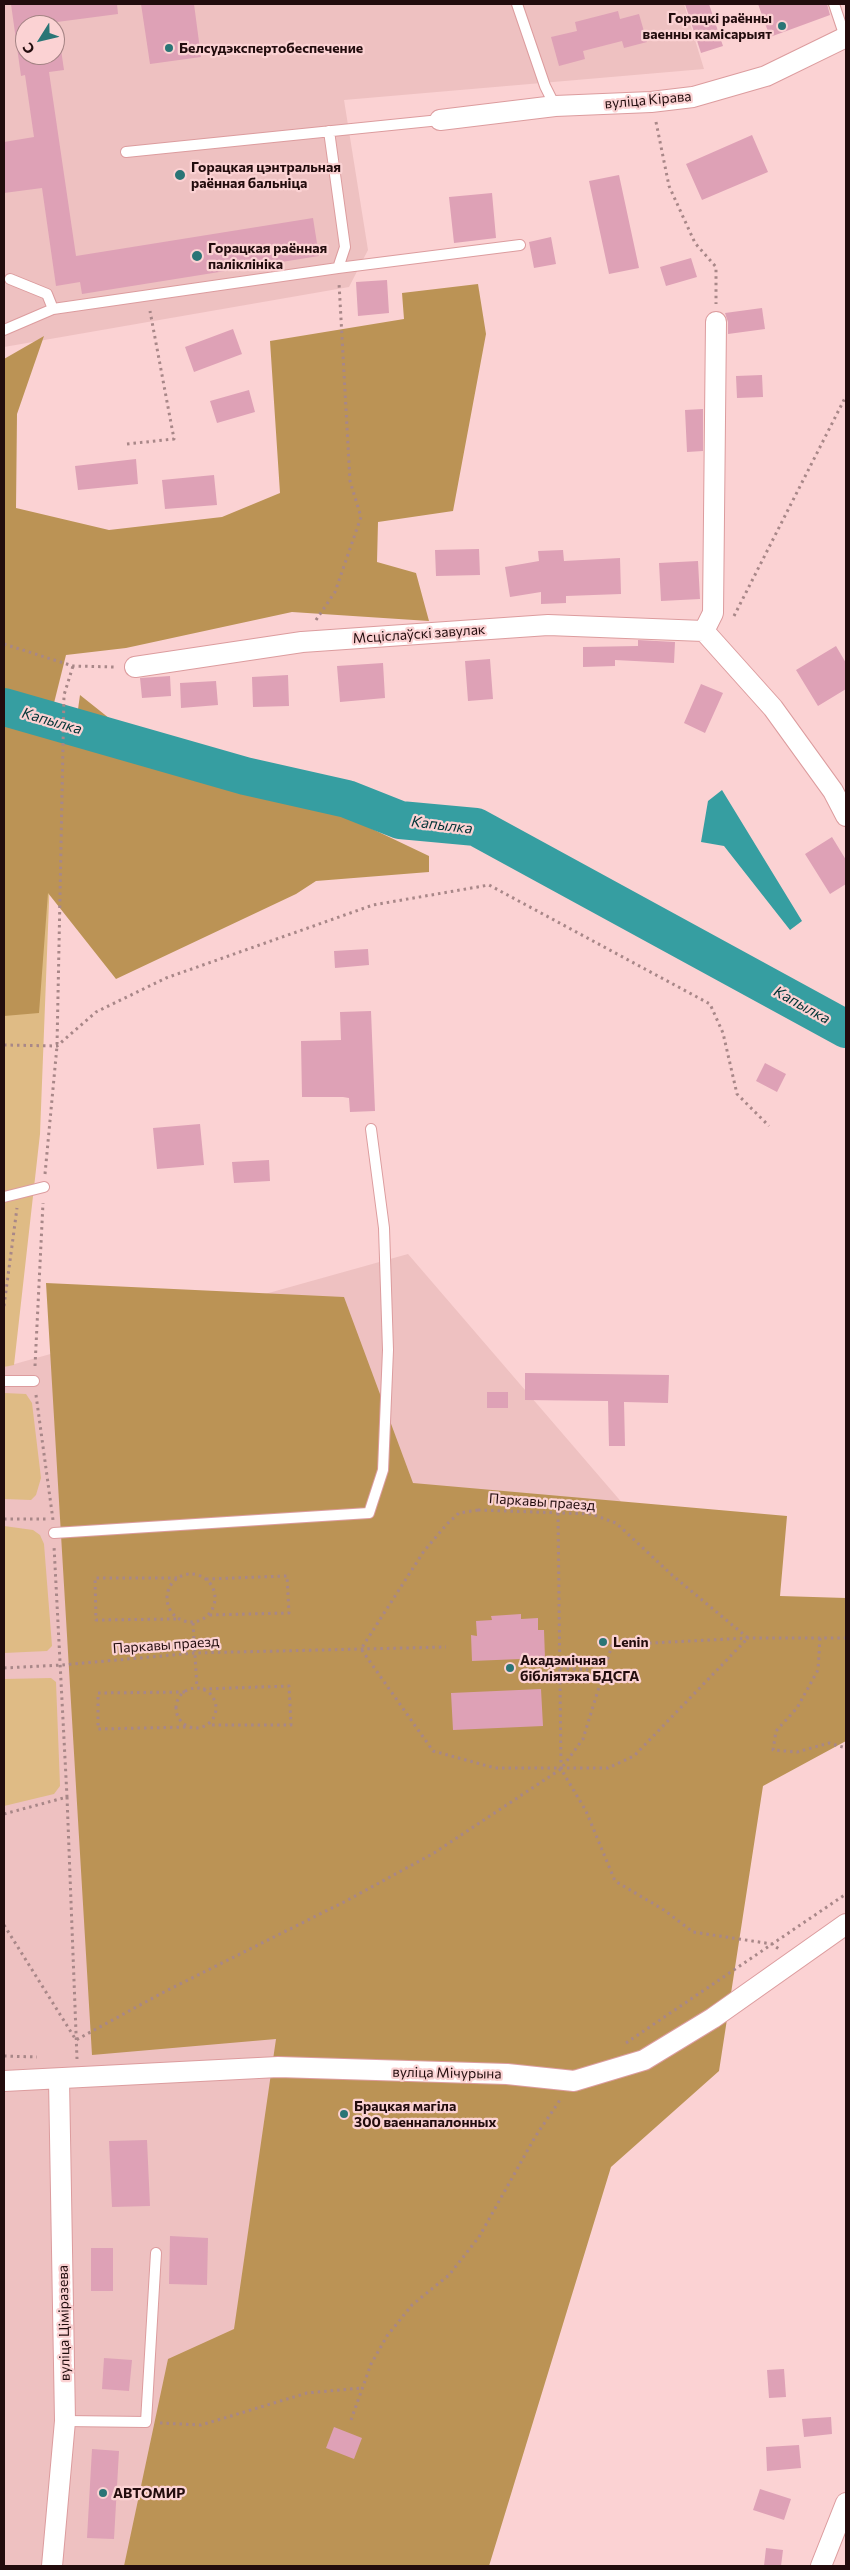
<!DOCTYPE html>
<meta charset="utf-8">
<style>
body{margin:0}
#map{position:relative;width:850px;height:2570px;overflow:hidden;background:#fbd2d3;font-family:Commissioner,sans-serif}
canvas{display:block}
.frame{position:absolute;inset:0;border:5px solid #220c0d;pointer-events:none}
.north{position:absolute;left:15px;top:15px;width:50px;height:50px;box-sizing:border-box;background:#fbd2d3;border:1px solid #a48384;border-radius:50%;rotate:234deg;font-size:14px;font-weight:700;line-height:20px;text-align:center;color:#220c0d}
.north::after{content:'';display:block;margin:auto;width:18px;height:22px;background:#2a7576;clip-path:polygon(50% 0,100% 100%,50% 72%,0 100%)}
</style>
<div id="map">
<canvas width="850" height="2570"></canvas>
<div class="frame"></div>
<div class="north">С</div>
</div>
<script>
const c = document.querySelector('canvas').getContext('2d');
c.lineJoin = 'round';
function fill(path, color) { c.fillStyle = color; c.fill(path, 'evenodd'); }
const toPath = rows => new Path2D(rows.map(r => 'M' + r).join(''));
function strokePath(path, color, width, dash) { c.strokeStyle = color; c.lineWidth = width; c.lineCap = dash ? 'butt' : 'round'; c.setLineDash(dash || []); c.stroke(path); }
function drawText(font, color, halo, rows, align = 'center') {
  c.font = font + ' Commissioner,sans-serif'; c.lineWidth = 4.5; c.setLineDash([]); c.textBaseline = 'middle'; c.strokeStyle = halo; c.fillStyle = color; for (const [text, x, y, turn = 0] of rows) {
    c.save(); c.translate(x, y); c.rotate((+turn || 0) * Math.PI / 180); c.textAlign = isNaN(turn) ? turn : align; if (halo) c.strokeText(text, 0, 0); c.fillText(text, 0, 0); c.restore();
  }
}
fill(toPath([
 [4,4,684,4,704,69,344,100,368,250,349,287,4,347],
 [25,25,55,25,55,55,25,55],
 [408,1254,778,1684,265,2566,4,2566,4,1367]
]), '#eec1c1');
fill(toPath([
 [4,697,55,747,40,1134,14,1365,4,1367],
 [4,1393,26,1394,32,1403,41,1478,36,1495,31,1500,4,1499],
 [4,1526,33,1530,40,1535,44,1544,52,1646,47,1651,4,1653],
 [51,1678,56,1682,60,1786,54,1794,4,1806,4,1679]
]), '#dfbb85');
fill(toPath([
 [478,284,486,334,453,511,378,522,377,562,416,573,429,621,292,612,126,648,66,655,54,703,51,730,74,738,80,695,163,761,345,816,429,856,429,872,316,881,296,894,116,979,48,893,39,1013,4,1016,4,359,44,336,17,414,16,508,109,530,222,517,280,493,270,341,404,319,402,293],
 [46,1283,344,1297,413,1483,787,1516,780,1596,846,1598,846,1741,763,1786,719,2071,611,2167,489,2566,124,2566,168,2359,234,2329,276,2039,92,2055]
]), '#bb9355');
fill(toPath([
 [722,790,802,921,790,930,724,846,701,842,708,801]
]), '#369ea1');
strokePath(toPath([
 [4,707,245,776,347,799,400,820,476,827,846,1029]
]), '#369ea1', 38);
fill(toPath([
 [11,4,117,4,118,14,57,22,64,70,49,72,76,256,313,218,319,256,82,294,80,282,56,286,42,188,4,193,4,142,34,137,25,75,21,76],
 [25,25,55,25,55,55,25,55],
 [141,4,194,4,201,57,150,64],
 [685,4,709,4,723,46,701,53],
 [758,4,827,4,830,15,770,37],
 [618,11,620,19,639,14,647,42,624,48,622,41,583,51,585,59,559,66,551,37,577,31,575,22],
 [752,135,768,172,702,200,686,164],
 [619,175,639,268,609,274,589,181],
 [492,193,496,238,454,243,449,197],
 [551,237,556,264,534,268,529,242],
 [691,258,697,277,666,286,660,267],
 [387,280,389,313,358,316,356,282],
 [762,308,765,329,728,334,728,322,725,313],
 [233,329,242,354,194,372,185,347],
 [762,375,763,397,737,398,736,376],
 [249,390,255,412,217,423,210,401],
 [703,409,703,451,687,452,685,410],
 [136,459,138,484,78,490,75,466],
 [214,475,217,505,165,509,162,480],
 [479,549,480,575,436,576,435,550],
 [563,550,564,561,620,558,621,594,566,596,566,603,541,604,541,592,510,597,505,567,539,561,538,551],
 [698,561,700,599,661,601,659,563],
 [638,640,675,642,674,663,615,660,615,666,583,667,583,647,638,646],
 [836,646,846,663,846,689,818,706,796,670],
 [490,659,493,699,468,701,465,661],
 [383,663,385,698,340,702,337,666],
 [288,675,289,706,253,707,252,677],
 [170,676,171,696,142,698,140,678],
 [216,681,218,705,181,708,180,683],
 [701,684,723,693,705,733,684,723],
 [832,837,846,860,846,884,830,894,805,854],
 [368,949,369,965,335,968,334,951],
 [371,1011,375,1111,350,1112,349,1098,343,1097,302,1097,301,1041,341,1040,340,1012],
 [765,1063,786,1074,777,1092,756,1081],
 [200,1124,204,1165,157,1169,153,1128],
 [269,1160,270,1181,234,1183,232,1162],
 [525,1373,669,1375,668,1403,624,1402,625,1446,609,1446,608,1401,525,1400],
 [487,1392,508,1392,508,1408,487,1408],
 [521,1614,521,1619,538,1618,538,1630,544,1630,545,1658,472,1661,471,1635,477,1636,476,1621,492,1620,491,1616],
 [541,1689,543,1726,453,1730,451,1693],
 [147,2140,150,2206,112,2207,109,2141],
 [170,2236,208,2238,207,2285,169,2284],
 [91,2248,113,2248,113,2291,91,2291],
 [104,2358,132,2360,129,2391,102,2389],
 [784,2369,786,2397,769,2398,767,2370],
 [831,2417,832,2434,804,2437,802,2419],
 [334,2427,362,2438,354,2459,326,2448],
 [799,2445,801,2468,767,2471,766,2447],
 [92,2449,119,2451,114,2539,87,2538],
 [760,2489,791,2499,784,2520,753,2510],
 [766,2548,783,2550,781,2566,764,2566]
]), '#dea1b6');
const lane = toPath([
 [517,4,545,86,555,106],
 [834,4,845,37],
 [126,152,440,120],
 [338,268,520,245],
 [53,309,338,268,345,247,329,131],
 [4,330,53,309,47,294,10,279],
 [4,1197,44,1187],
 [4,1381,34,1381],
 [54,1533,369,1513,383,1470,388,1350,384,1228,371,1129],
 [65,2421,146,2422,156,2253]
]);
const street = toPath([
 [440,120,555,106,651,102,693,97,766,76,846,37],
 [704,631,713,613,716,322],
 [135,667,302,642,548,625,704,631,773,708,833,791,846,816],
 [4,2081,278,2067,507,2074,574,2081,644,2060,713,2018,846,1924],
 [52,2566,65,2421,59,2079],
 [821,2566,846,2503]
]);
strokePath(lane, '#dc9c9e', 12);
strokePath(street, '#dc9c9e', 22);
strokePath(toPath([
 [656,122,669,186,695,243,716,267,716,304],
 [127,444,174,439,150,311],
 [734,616,846,396],
 [316,620,335,592,361,517,350,481,339,283],
 [4,644,73,666,115,667],
 [4,1045,57,1046,96,1012,166,978,373,905,489,885,710,1004,723,1033,737,1094,769,1126],
 [45,1174,57,1046,64,695,73,666],
 [4,1306,17,1208],
 [35,1366,43,1203],
 [36,1395,53,1520],
 [478,1510,591,1514,616,1523,672,1575,748,1638,634,1756,608,1768,495,1768,433,1751,361,1649,424,1551,447,1524,459,1513,478,1510],
 [558,1513,561,1769,586,1811,615,1881,664,1910,693,1932,772,1944,779,1949],
 [4,1519,46,1519],
 '167 1598a24 24 0 1 1 48 0a24 24 0 1 1-48 0Z',
 [177,1578,95,1578,96,1620,177,1619],
 [206,1579,287,1576,289,1613,208,1615],
 [193,1623,197,1688],
 [820,1638,818,1670,797,1708,776,1731,773,1750,797,1752,829,1743,846,1748],
 [4,1668,62,1665,194,1653,446,1647],
 [560,1668,604,1671],
 '176 1708a20 20 0 1 1 40 0a20 20 0 1 1-40 0Z',
 [203,1689,289,1686,291,1725,208,1725],
 [185,1692,98,1693,98,1729,188,1727],
 [67,1797,77,2059],
 [4,1814,67,1797,54,1546],
 [4,1925,76,2040,162,1993,346,1901,434,1853,561,1769,583,1739,612,1645,748,1638,846,1638],
 [626,2043,846,1894],
 [4,2056,37,2057],
 [351,2420,371,2364,387,2336,412,2305,449,2275,479,2237,535,2137,560,2100],
 [160,2423,201,2425,307,2393,362,2388]
]), '#a88788', 3, [2.5, 4]);
strokePath(lane, '#fff', 10);
strokePath(street, '#fff', 20);
for (const [x, y, r, color] of [
 [782,26,5,"#2a7576"],
 [169,48,5,"#2a7576"],
 [180,175,6,"#2a7576"],
 [197,256,6,"#2a7576"],
 [603,1642,5,"#2a7576"],
 [510,1668,5,"#2a7576"],
 [344,2114,5,"#2a7576"],
 [103,2493,5,"#2a7576"]
]) { const dot = new Path2D(); dot.arc(x, y, r, 0, 2 * Math.PI); c.fillStyle = color; c.fill(dot); strokePath(dot, '#fbd2d3', 2); }
drawText('bold 14px', '#220c0d', '#fbd2d3', [
 ["Горацкі раённы",772,18,"right"],
 ["ваенны камісарыят",772,34,"right"],
 ["Белсудэкспертобеспечение",179,48],
 ["Горацкая цэнтральная",191,167],
 ["раённая бальніца",191,183],
 ["Горацкая раённая",208,248],
 ["паліклініка",208,264],
 ["Lenin",613,1642],
 ["Акадэмічная",520,1660],
 ["бібліятэка БДСГА",520,1676],
 ["Брацкая магіла",354,2106],
 ["300 ваеннапалонных",354,2122],
 ["АВТОМИР",113,2493]
], 'left');
drawText('14px', '#220c0d', '#fbd2d3', [
 ["вуліца Кірава",648,100,-5],
 ["Мсціслаўскі завулак",419,634,-4],
 ["Паркавы праезд",542,1502,4],
 ["Паркавы праезд",166,1645,-4],
 ["вуліца Мічурына",447,2073,1],
 ["вуліца Ціміразева",64,2323,-91]
]);
drawText('italic 15px', '#023436', '#fbd2d3', [
 ["Капылка",52,721,16],
 ["Капылка",442,825,7],
 ["Капылка",802,1005,29]
]);
</script>
